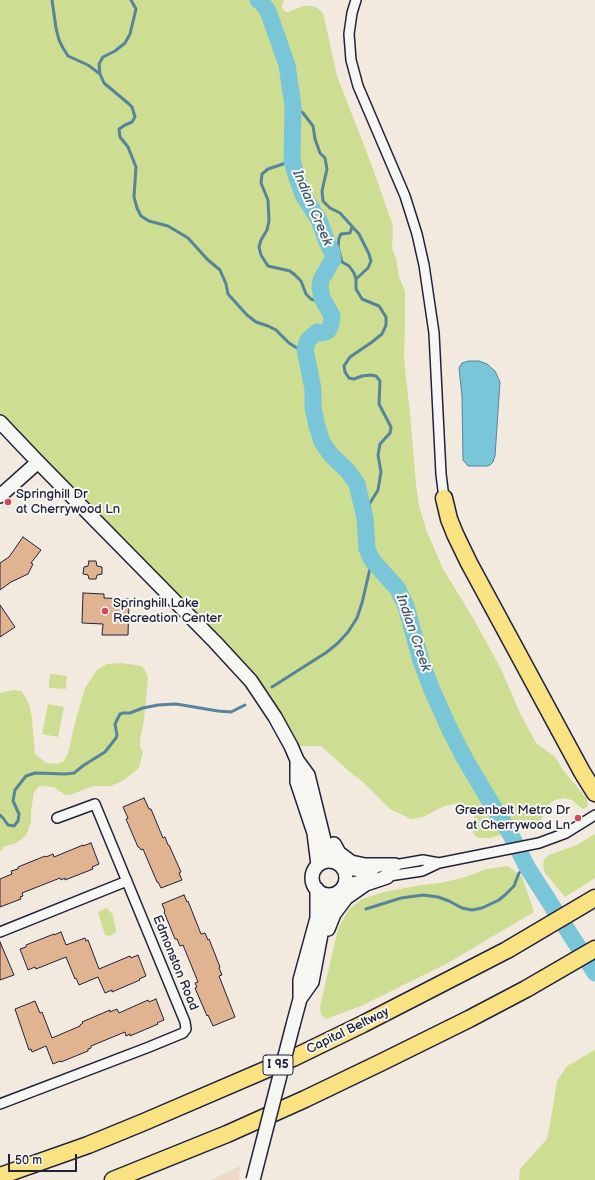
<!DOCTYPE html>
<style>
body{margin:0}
#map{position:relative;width:595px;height:1180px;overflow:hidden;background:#f2e9df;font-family:"Balsamiq Sans",sans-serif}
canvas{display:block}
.scale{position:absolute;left:8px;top:1154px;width:69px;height:18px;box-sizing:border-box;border:2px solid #22223b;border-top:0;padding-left:5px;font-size:12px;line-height:14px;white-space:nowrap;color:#22223b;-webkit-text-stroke:3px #f6f6f2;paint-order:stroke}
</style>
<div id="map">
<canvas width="595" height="1180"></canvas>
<div class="scale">50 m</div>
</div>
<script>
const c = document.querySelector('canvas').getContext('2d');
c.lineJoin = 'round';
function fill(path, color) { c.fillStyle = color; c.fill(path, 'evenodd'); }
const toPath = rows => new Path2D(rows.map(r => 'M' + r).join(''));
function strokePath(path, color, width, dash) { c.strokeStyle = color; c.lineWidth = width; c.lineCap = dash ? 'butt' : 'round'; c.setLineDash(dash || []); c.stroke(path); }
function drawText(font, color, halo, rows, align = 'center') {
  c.font = font + ' "Balsamiq Sans",sans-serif'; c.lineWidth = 4; c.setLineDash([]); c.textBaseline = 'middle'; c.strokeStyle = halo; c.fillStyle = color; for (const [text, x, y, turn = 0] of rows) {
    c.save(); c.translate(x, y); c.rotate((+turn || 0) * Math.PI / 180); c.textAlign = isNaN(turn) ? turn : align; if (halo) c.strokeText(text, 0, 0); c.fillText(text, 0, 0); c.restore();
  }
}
fill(toPath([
 [240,1166,239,1180,211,1180]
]), '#edd9c8');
fill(toPath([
 [0,0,284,0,282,6,284,11,288,12,303,6,311,6,316,7,323,13,337,76,372,166,393,226,392,249,396,258,399,277,405,291,405,321,404,359,410,414,416,484,419,506,427,532,443,569,473,618,501,669,519,711,536,743,555,757,563,770,587,799,588,806,584,809,581,808,572,800,564,798,555,800,551,802,546,808,542,818,534,829,528,830,523,827,491,838,479,838,475,836,472,828,473,820,477,811,476,807,455,804,444,806,423,817,411,819,390,809,364,783,349,771,321,746,291,746,261,696,0,422],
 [121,663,142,666,145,670,148,678,144,720,140,740,140,747,143,752,139,768,124,780,111,786,93,786,70,795,64,794,54,787,39,786,34,792,31,811,31,821,27,834,22,839,14,844,5,846,0,852,0,693,13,690,21,691,26,698,30,707,32,719,35,754,46,763,57,764,64,761,68,753,76,719,85,688,97,670,107,664],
 [50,674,67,676,66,689,49,688],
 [48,704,64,707,58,737,42,734],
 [595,834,595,878,565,897,545,873,543,866,544,859,549,855,577,845],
 [508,866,522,877,534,912,446,964,361,1006,326,1019,321,1015,320,1007,338,929,349,909,362,899,384,892,421,885,441,883,465,877,487,869],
 [107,908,113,915,116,932,110,936,105,935,98,912],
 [595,1050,595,1180,519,1180,520,1169,547,1139,550,1125,557,1081,567,1066]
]), '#cddd91');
const water = toPath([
 [469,361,479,361,487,364,495,371,500,382,495,456,493,462,490,465,487,466,468,466,463,460,462,396,459,368,462,363,469,361]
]);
fill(water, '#7ac6d9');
strokePath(water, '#57849a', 1);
strokePath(toPath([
 [52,0,56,28,59,40,63,48,68,56,88,65,100,74],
 [131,0,136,9,130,34,125,43,115,51,103,57,99,64,100,74,104,83,129,104,132,107,135,117,132,122,125,125,119,129,120,137,128,147,136,167,134,197,137,208,141,216,149,221,168,226,188,238,208,260,220,270,226,284,228,294,247,315,256,322,268,326,276,330,289,343,297,348,305,349],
 [261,0,262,3],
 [293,106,303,113,313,126,315,139,320,153,325,158,327,169,322,191,323,201,330,208,340,213,359,234,369,254,371,261,368,268,356,279],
 [292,161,268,169,262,174,261,183,268,200,269,221,267,230,261,240,259,247,261,255,268,266,290,271,295,275,301,281,306,294,311,299,326,304],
 [333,259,342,262,349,266,354,273,356,279,356,289,362,299,379,306,386,317,386,325,382,334,372,342,350,357,344,366,345,372,349,378,354,379,362,376,371,375,376,376,380,381,379,404,391,427,390,433,380,444,378,455,381,472,378,490,370,503,365,518],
 [342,262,338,247,339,238,341,234,350,233,352,227],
 [272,687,327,652,338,643,348,632,357,618,362,603,372,560],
 [0,815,3,818,8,825,14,826,18,821,19,814,13,801,15,790,26,776,35,773,66,774,74,773,84,765,105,752,116,738,117,735,115,724,120,714,123,713,130,713,143,708,158,705,176,704,218,711,231,712,245,705],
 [366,909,401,898,423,895,438,897,449,901,462,908,472,910,482,908,499,900,506,894,514,886,519,873,527,867]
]), '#57849a', 3);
strokePath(toPath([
 [258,0,262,3,268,11,287,65,293,106,292,161,297,178,303,195,319,220,327,242,332,252,333,259,321,280,320,288,322,298,332,316,331,324,328,331,322,333,317,332,308,340,305,349,313,389,313,408,317,426,322,442,331,455,348,471,357,484,365,518,367,549,372,560,397,588,406,606,421,661,432,690,450,730,465,759,488,798,511,835,527,867,595,973]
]), '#7ac6d9', 17);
const building = toPath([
 [23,537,41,550,31,563,33,564,28,574,11,582,0,590,0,563,9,557,23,537],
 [89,561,96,561,97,566,102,567,102,574,97,575,96,579,89,579,88,575,83,574,84,567,88,566,89,561],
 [83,593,104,594,104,598,129,599,128,635,102,635,103,624,82,623,83,593],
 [0,605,15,627,0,637,0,605],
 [144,798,149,809,151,809,163,838,165,837,168,845,169,845,181,872,179,873,182,880,161,888,158,882,157,882,143,849,141,850,139,847,138,847,126,819,128,818,123,807,144,798],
 [91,843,99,864,92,867,93,869,65,880,65,878,61,880,60,878,22,893,23,896,20,897,21,899,0,907,0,879,12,874,11,871,18,869,18,867,45,856,46,857,53,854,54,857,83,845,83,846,91,843],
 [184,895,187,902,188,901,201,934,205,933,208,940,209,939,220,967,219,968,222,975,219,976,235,1017,213,1026,208,1015,207,1016,195,988,197,987,195,983,198,982,183,945,180,946,177,939,175,939,164,912,165,911,162,904,184,895],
 [61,932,66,945,85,938,86,941,88,940,99,969,130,956,131,958,138,955,146,976,139,979,140,980,112,992,112,990,105,993,98,977,79,985,76,978,75,979,66,957,36,969,35,967,28,970,20,949,26,947,26,945,54,934,54,935,61,932],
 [0,942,14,975,0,980,0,942],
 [156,999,164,1020,157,1023,158,1024,130,1036,130,1034,126,1036,125,1032,91,1046,91,1048,88,1049,88,1051,61,1062,60,1061,53,1064,46,1046,32,1052,31,1049,29,1050,15,1009,35,1001,40,1013,42,1012,52,1038,80,1026,80,1025,83,1023,82,1022,110,1010,110,1012,117,1009,119,1013,148,1000,149,1002,156,999]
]);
fill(building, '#e0b391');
strokePath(building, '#22223b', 1);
const street = toPath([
 [356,0,352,13,349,34,351,60,358,86,405,196,417,234,424,265,434,333,441,474,444,498],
 [389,866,423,860,439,863],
 [344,869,360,872,375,869],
 [344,886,356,881,422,871,439,863,539,843,566,833,595,815],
 [0,932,127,881],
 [0,1104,149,1047,183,1033,186,1029,185,1022,95,804,57,818]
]);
const secondary = toPath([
 [0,422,38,462,215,642,251,681,275,717,291,746,297,760,308,775,325,844,328,851,336,862],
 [0,496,38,462],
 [297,760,297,782,314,833,318,865],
 [334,844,339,853,351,862,365,865,395,865],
 '312 878a17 17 0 1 1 34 0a17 17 0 1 1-34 0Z',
 [328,929,334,914,346,898,366,884,387,877],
 [300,999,312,982,324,918,328,905,335,894],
 [293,1025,300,999,300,980,317,918,317,889]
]);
const highway = toPath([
 [444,498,449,519,455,534,469,563,582,772,595,793],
 [0,1176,88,1145,144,1122,293,1058,363,1024,507,950,595,898],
 [113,1180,227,1134,305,1099,382,1062,469,1019,526,989,595,949]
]);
strokePath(street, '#22223b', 12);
strokePath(secondary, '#22223b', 16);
strokePath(highway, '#22223b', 19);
strokePath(street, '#f6f6f2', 9);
strokePath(secondary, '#f6f6f2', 13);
strokePath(highway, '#f8e281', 16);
const secondaryBridge = toPath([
 [253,1180,293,1025]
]);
strokePath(secondaryBridge, '#22223b', 16, []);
strokePath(secondaryBridge, '#f6f6f2', 13);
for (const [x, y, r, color] of [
 [8,502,4,"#d1495b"],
 [105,611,4,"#d1495b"],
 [578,818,4,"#d1495b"]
]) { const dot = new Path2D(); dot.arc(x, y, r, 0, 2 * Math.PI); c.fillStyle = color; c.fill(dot); strokePath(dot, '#f6f6f2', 1.5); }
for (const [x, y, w] of [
 [278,1065,30]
]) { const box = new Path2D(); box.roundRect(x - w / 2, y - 10, w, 20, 3); c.fillStyle = '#f6f6f2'; c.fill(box); strokePath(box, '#22223b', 1); }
drawText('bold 12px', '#22223b', null, [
 ["I 95",278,1065]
]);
drawText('13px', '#22223b', '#f6f6f2', [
 ["Springhill Dr",16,495],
 ["at Cherrywood Ln",16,510],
 ["Springhill Lake",113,604],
 ["Recreation Center",113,619],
 ["Greenbelt Metro Dr",570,811,"right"],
 ["at Cherrywood Ln",570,826,"right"]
], 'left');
drawText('13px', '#22223b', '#f6f6f2', [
 ["Edmonston Road",175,963,68],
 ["Capital Beltway",348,1031,-26]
]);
drawText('italic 14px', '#415b72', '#f6f6f2', [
 ["Indian Creek",312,208,67],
 ["Indian Creek",413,633,71]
]);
</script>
